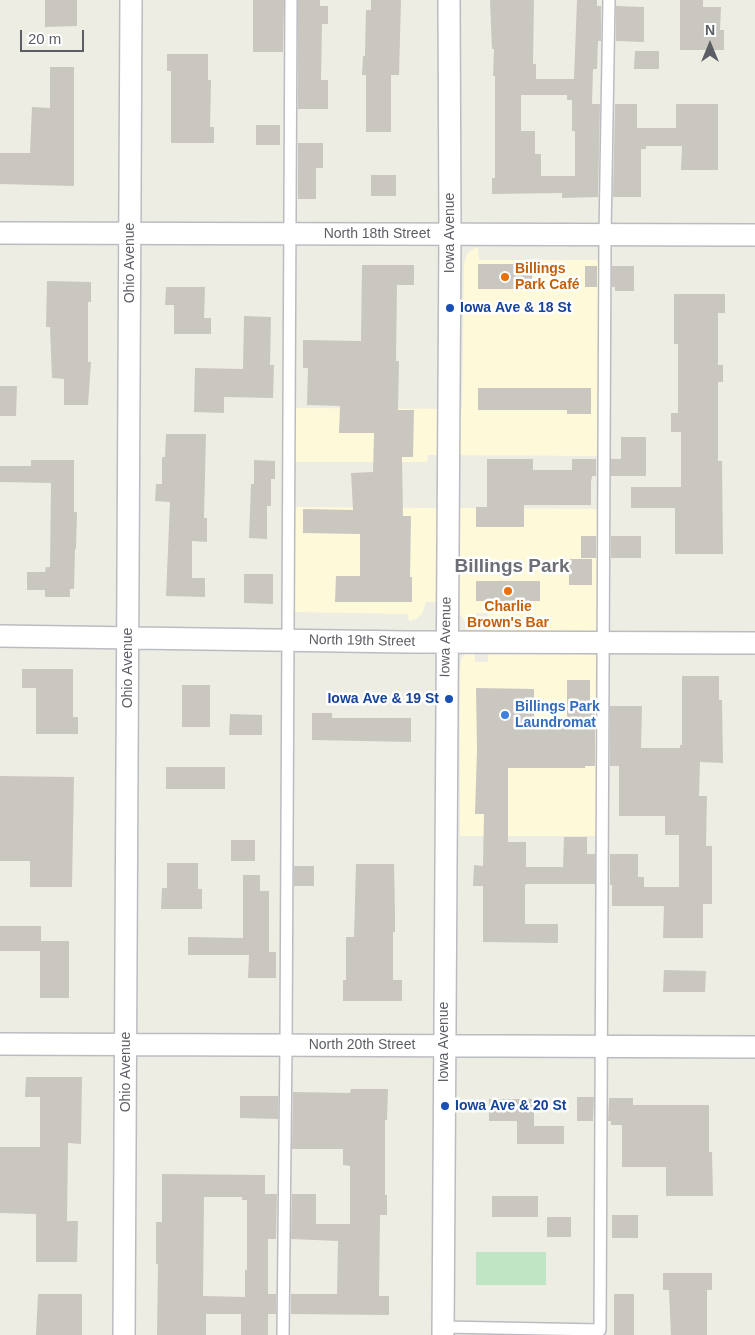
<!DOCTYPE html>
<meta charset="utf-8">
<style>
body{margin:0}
#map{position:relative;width:755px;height:1335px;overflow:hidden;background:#eeede3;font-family:Arial,sans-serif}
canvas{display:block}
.north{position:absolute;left:685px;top:20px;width:50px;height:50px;-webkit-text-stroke:4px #fff;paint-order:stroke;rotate:0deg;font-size:14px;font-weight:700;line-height:20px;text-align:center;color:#5b5e64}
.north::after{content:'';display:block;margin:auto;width:18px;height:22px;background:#5b5e64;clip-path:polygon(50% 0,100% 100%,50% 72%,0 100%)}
.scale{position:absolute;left:20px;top:30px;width:64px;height:22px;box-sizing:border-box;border:2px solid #5b5e64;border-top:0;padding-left:6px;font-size:15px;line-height:18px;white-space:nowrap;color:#5b5e64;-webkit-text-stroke:4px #fff;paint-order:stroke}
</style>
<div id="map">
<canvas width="755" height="1335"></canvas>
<div class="north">N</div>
<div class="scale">20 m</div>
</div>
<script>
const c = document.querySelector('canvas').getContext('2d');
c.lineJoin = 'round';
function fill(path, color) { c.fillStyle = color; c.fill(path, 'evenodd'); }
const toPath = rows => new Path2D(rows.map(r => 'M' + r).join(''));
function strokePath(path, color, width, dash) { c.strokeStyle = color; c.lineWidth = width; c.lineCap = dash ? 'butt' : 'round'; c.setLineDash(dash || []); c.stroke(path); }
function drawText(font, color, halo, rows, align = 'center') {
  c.font = font + ' Arial,sans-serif'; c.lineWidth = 5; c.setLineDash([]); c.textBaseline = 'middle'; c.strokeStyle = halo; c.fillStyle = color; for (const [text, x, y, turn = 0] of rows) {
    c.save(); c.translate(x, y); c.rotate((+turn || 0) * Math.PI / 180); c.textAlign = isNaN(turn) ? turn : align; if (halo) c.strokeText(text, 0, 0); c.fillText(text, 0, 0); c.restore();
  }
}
fill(toPath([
 [478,247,479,260,600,260,598,456,428,455,427,462,295,462,295,408,462,409,464,263,467,254,475,248],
 [294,507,598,509,599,836,460,836,460,669,461,660,464,655,475,650,475,662,488,662,488,613,476,613,476,623,465,622,460,614,460,602,426,602,422,614,416,619,409,621,408,614,293,612]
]), '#fdf9d9');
fill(toPath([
 [476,1252,546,1252,546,1285,476,1285]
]), '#c0e5c4');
fill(toPath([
 [45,0,77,0,77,26,45,27],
 [253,0,284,0,283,52,253,52],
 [298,0,320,0,320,6,328,6,328,24,322,24,321,80,328,80,328,109,298,109],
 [371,0,401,0,399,75,391,75,391,132,366,132,366,75,362,75,363,56,365,56,366,10,371,10],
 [490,0,534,0,533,64,536,64,536,79,574,79,577,0,597,0,597,6,601,6,601,41,598,41,597,69,593,69,592,104,600,104,598,197,562,198,562,193,492,194,492,178,495,178,495,76,493,76,494,49,492,49],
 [521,95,567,95,567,100,572,100,572,131,575,131,575,176,541,176,541,154,535,154,535,131,521,131],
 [680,0,703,0,703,7,721,7,720,30,724,30,724,50,680,50],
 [616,6,644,7,644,42,616,41],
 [635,51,659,51,659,69,634,69],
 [167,54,208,54,208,80,211,80,210,127,214,127,214,143,171,143,171,71,167,71],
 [50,67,74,67,74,186,0,184,0,153,30,153,32,107,50,108],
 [615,104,637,104,637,128,676,128,676,104,718,104,718,170,681,170,682,146,646,146,646,149,641,149,641,197,613,197],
 [256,125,280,125,280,145,256,145],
 [298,143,323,143,323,168,316,168,316,199,298,199],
 [371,175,396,175,396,196,371,196],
 [478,264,532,264,532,289,478,289],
 [362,265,414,265,414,285,397,285,396,361,399,361,398,410,414,410,413,457,402,457,403,516,411,516,410,577,412,577,412,602,335,602,336,576,360,576,360,534,303,533,303,509,353,510,351,473,373,472,374,433,339,433,340,406,307,405,308,368,303,368,303,340,361,341],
 [585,266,597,266,597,287,585,287],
 [612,266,634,266,634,291,615,291,615,287,612,287],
 [47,281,91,282,91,302,88,302,88,362,91,362,88,405,64,405,64,379,52,378,50,327,46,327],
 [166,287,205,287,204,318,211,318,211,334,174,334,174,305,165,305],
 [674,294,725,294,725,313,718,313,718,365,723,365,723,382,718,382,718,461,722,461,723,554,675,554,675,508,631,508,631,487,681,487,681,432,671,432,671,413,678,413,678,344,674,344],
 [244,316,271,317,270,365,274,365,273,398,224,397,224,413,194,412,195,368,243,369],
 [0,386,17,386,16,416,0,416],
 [478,388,591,388,591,414,567,414,567,410,478,410],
 [166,434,206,434,204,518,207,518,207,542,192,541,192,578,205,578,205,597,166,596,170,502,155,501,156,484,162,484,162,457,165,457],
 [621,437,646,437,646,476,611,476,611,459,621,459],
 [487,459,533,459,533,470,572,470,572,459,596,459,596,476,592,476,591,482,591,505,524,505,524,527,476,527,476,507,487,507],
 [31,460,74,460,74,512,77,512,76,549,75,549,74,589,70,589,70,597,45,597,45,590,27,590,27,572,45,572,46,567,50,567,51,483,0,482,0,466,31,466],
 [254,460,275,461,275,479,271,479,271,506,267,506,267,539,249,538,251,484,254,484],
 [581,536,596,536,596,558,581,558],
 [611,536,641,536,641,558,611,558],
 [569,559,592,559,592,585,569,585],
 [244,574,273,574,273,604,244,603],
 [476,581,540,581,540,601,476,601],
 [22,669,73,669,73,717,78,717,78,734,36,734,36,688,22,688],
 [682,676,719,676,719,700,722,700,723,763,700,762,699,796,707,796,706,846,712,846,712,904,703,904,703,938,663,938,664,906,612,906,612,885,610,885,610,854,638,854,638,877,644,877,644,887,679,887,679,835,665,835,665,816,619,816,619,766,610,766,610,706,642,706,641,748,680,748,680,745,682,745],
 [567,680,590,680,590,706,595,706,595,766,585,766,585,768,508,768,508,842,526,842,526,867,563,867,564,837,587,837,587,854,595,854,595,884,526,884,525,886,525,924,558,924,558,943,483,942,483,886,473,886,474,865,483,866,484,814,475,814,477,750,476,688,534,689,534,720,567,720],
 [182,685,210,685,210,727,182,727],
 [312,713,332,713,332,718,411,718,411,742,312,740],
 [230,714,262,715,262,735,229,735],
 [166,767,225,767,225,789,166,789],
 [0,776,74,777,72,887,30,887,30,861,0,861],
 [231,840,255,840,255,861,231,861],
 [167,863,198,863,198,889,202,889,202,909,161,909,162,888,167,888],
 [356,864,394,864,395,914,395,932,393,932,393,980,402,980,402,1001,343,1001,343,980,346,980,346,937,354,937],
 [294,866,314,866,314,886,294,886],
 [243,875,260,875,260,891,269,891,269,952,276,952,276,978,248,978,249,955,188,955,188,937,243,938],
 [0,926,41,926,41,941,69,941,69,998,40,998,40,951,0,951],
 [664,970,706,971,705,992,663,992],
 [26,1077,82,1077,81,1144,68,1143,67,1221,78,1221,77,1262,36,1262,36,1214,0,1213,0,1147,40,1147,40,1097,25,1097],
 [351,1089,388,1089,387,1120,385,1120,385,1195,387,1195,387,1215,380,1215,379,1296,389,1296,389,1315,291,1314,291,1294,337,1294,338,1241,291,1239,292,1194,316,1194,316,1224,350,1224,350,1166,343,1165,343,1149,292,1149,293,1092,350,1093],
 [240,1096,278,1096,278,1119,240,1118],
 [577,1097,594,1097,593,1121,577,1121],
 [609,1098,633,1098,633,1105,709,1105,709,1152,712,1152,713,1196,666,1196,666,1167,622,1167,622,1125,611,1125,611,1121,608,1121],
 [489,1099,534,1099,534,1126,564,1126,564,1144,517,1144,517,1121,489,1121],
 [162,1174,265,1175,265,1194,277,1194,276,1239,268,1239,268,1294,276,1294,276,1314,268,1314,268,1335,241,1335,241,1314,206,1314,206,1335,157,1335,158,1264,156,1264,156,1222,162,1222],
 [204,1197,242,1197,242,1200,247,1200,247,1270,245,1270,245,1297,203,1296],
 [492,1196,538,1196,538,1217,492,1217],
 [612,1215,638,1215,638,1238,612,1238],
 [547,1217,571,1217,571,1237,547,1237],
 [663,1273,712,1273,712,1290,707,1290,707,1335,671,1335,669,1290,663,1290],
 [38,1294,82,1294,82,1335,36,1335],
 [614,1294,634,1294,634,1335,614,1335]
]), '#c9c7c0');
const service = toPath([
 [443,1327,600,1330,605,235,609,0],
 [283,1335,286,1045,291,0]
]);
const minor = toPath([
 [0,233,755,235],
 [0,636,407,642,755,643],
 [0,1044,755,1047],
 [124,1335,131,0],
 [443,1335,450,234,449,0]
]);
strokePath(service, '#bbbcc2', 14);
strokePath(minor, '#bbbcc2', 24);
strokePath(service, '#fff', 11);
strokePath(minor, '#fff', 21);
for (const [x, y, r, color] of [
 [505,277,5,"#e8710a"],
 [450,308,5,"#1a4fb4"],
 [508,591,5,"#e8710a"],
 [449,699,5,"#1a4fb4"],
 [505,715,5,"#3f7fe0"],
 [445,1106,5,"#1a4fb4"]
]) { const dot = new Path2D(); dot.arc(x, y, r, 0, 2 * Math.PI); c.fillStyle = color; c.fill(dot); strokePath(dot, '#fff', 2); }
drawText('14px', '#5b5e64', '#fff', [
 ["Iowa Avenue",450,233,-90],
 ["North 18th Street",377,234],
 ["Ohio Avenue",130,263,-90],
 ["Iowa Avenue",446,637,-89],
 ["North 19th Street",362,641,1],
 ["Ohio Avenue",128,668,-90],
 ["Iowa Avenue",444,1042,-90],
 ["North 20th Street",362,1045],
 ["Ohio Avenue",126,1072,-90]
]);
drawText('bold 14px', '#c56008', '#fff', [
 ["Billings",515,269],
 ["Park Café",515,285],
 ["Charlie",508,607,"center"],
 ["Brown's Bar",508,623,"center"]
], 'left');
drawText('bold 14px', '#164399', '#fff', [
 ["Iowa Ave & 18 St",460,308],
 ["Iowa Ave & 19 St",439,699,"right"],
 ["Iowa Ave & 20 St",455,1106]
], 'left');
drawText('bold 14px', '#366cbe', '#fff', [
 ["Billings Park",515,707],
 ["Laundromat",515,723]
], 'left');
drawText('bold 19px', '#6c7076', '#fff', [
 ["Billings Park",512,567]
]);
</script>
